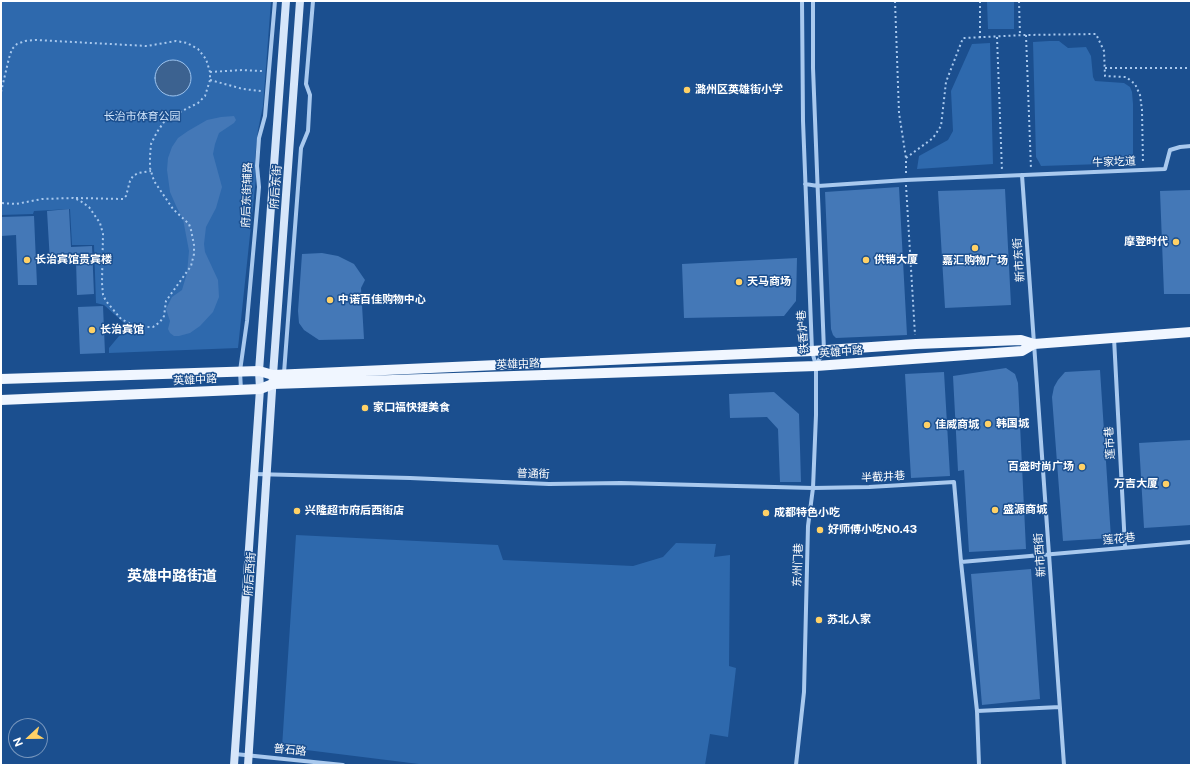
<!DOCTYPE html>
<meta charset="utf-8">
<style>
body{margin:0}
#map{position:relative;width:1192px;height:766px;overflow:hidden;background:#1b4f8f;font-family:"Public Sans",sans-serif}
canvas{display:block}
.frame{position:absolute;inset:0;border:2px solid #fff;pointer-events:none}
.north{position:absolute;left:8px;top:718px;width:40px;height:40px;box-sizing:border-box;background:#1b4f8f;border:1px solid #7695bc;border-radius:50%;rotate:248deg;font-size:11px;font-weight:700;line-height:16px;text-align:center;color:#fff}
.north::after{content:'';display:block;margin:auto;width:14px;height:18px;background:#ffd166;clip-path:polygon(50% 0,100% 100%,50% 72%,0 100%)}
</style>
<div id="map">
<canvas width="1192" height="766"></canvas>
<div class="frame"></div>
<div class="north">N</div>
</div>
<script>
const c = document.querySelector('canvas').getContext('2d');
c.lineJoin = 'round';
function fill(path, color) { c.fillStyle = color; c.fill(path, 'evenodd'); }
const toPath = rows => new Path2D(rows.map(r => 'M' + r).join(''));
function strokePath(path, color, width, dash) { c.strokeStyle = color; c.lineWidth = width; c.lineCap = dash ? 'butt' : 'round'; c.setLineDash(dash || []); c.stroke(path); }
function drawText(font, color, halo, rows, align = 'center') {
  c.font = font + ' "Public Sans","Noto Sans SC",sans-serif'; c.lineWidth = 3; c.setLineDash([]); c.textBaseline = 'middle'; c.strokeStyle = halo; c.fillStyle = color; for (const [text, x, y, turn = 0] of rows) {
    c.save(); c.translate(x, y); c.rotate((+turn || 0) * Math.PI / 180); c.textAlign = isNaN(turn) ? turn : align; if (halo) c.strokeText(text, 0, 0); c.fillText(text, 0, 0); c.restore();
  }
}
fill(toPath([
 [1,1,271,1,263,106,258,130,255,158,256,178,238,348,109,353,109,348,124,330,124,323,104,305,96,303,94,245,72,245,70,209,34,211,33,214,1,215],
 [1014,1,1014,29,988,29,987,2],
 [1049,41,1059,41,1068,48,1086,47,1091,56,1093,77,1095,81,1124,83,1130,87,1132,92,1133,104,1133,163,1041,166,1039,162,1036,157,1033,42],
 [990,43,993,164,917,169,919,156,948,140,953,131,951,91,972,44],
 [296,535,498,545,503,560,633,566,663,557,676,543,716,544,714,557,730,555,729,666,736,668,728,737,710,734,705,765,427,765,282,747]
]), '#2e69ad');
const water = toPath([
 '155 78a18 18 0 1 1 36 0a18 18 0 1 1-36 0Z'
]);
fill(water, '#3c6290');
strokePath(water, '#9cc4f0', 1);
fill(toPath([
 [234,116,236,120,234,123,219,133,215,144,213,154,222,187,216,208,206,227,204,244,205,252,218,280,219,297,213,312,200,326,190,333,179,336,174,336,170,333,168,329,170,321,166,309,172,297,182,290,187,273,189,251,183,219,177,208,170,192,167,170,168,158,172,147,178,138,188,131,207,120,221,117],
 [899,187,907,335,836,338,833,335,831,329,825,192],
 [1005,189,1011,305,945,308,938,191],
 [1191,190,1191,294,1164,294,1160,191],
 [69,209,71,247,92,246,94,294,77,295,76,260,50,262,47,211],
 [34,216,37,285,18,285,16,235,1,236,1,217],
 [322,253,338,256,354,264,365,280,361,288,364,339,319,340,304,330,299,323,298,311,302,254],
 [797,258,796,301,784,316,684,318,682,264],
 [103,306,105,353,80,354,78,307],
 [1006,368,1015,374,1018,383,1026,549,969,552,964,470,958,471,953,376],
 [1100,370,1111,538,1063,541,1052,397,1054,387,1058,380,1065,372],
 [944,372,950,476,911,478,905,374],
 [774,392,799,414,801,482,780,482,778,429,767,417,730,418,729,394],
 [1191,440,1191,525,1144,528,1139,443],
 [1031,569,1040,699,982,705,971,574]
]), '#4478b7');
strokePath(toPath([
 [895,1,899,113,906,158],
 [1019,1,1020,35],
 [1026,35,1031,169],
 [997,37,1002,171],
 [980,38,980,1],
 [1105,68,1191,68],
 [210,72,242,70,262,71],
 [210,80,243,89,261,91],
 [1,92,9,58,12,49,17,44,25,41,36,40,147,46,176,41,187,43,198,49,206,59,210,72,210,80,205,96,198,103,172,116,164,122,157,132,151,144,150,156,150,168,154,181,173,209,189,224,191,230,194,245,194,254,191,266,166,301,164,316,160,322,153,327,145,327,129,323,121,319,106,301,103,295,102,283,103,234,100,223,89,207,79,200,73,198,42,199,16,204,1,203],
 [906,173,906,158,933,138,941,126,946,82,963,38,1026,35,1096,34,1104,51,1105,76,1126,77,1135,84,1140,95,1142,110,1143,164],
 [906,185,915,335],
 [76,198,123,199,126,196,130,181,133,176,138,173,151,171]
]), '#a9c9ee', 2, [2, 3]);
strokePath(toPath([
 [813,1,813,68,824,351,816,365],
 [1022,175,1064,765],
 [805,184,818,186,906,180,1165,169,1170,150,1180,147,1191,146],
 [1114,338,1125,547],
 [284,373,301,148,308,131,310,95,306,84,313,1],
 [241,390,240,371,247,321,259,187,257,166,259,138,265,116,275,1],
 [253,474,410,478,549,484,621,483,813,488,869,487,954,482,961,562,977,711,979,765],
 [961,562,1191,542],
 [977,711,1060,707],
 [235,754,343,765],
 [796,765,804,692,808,526,813,488,816,415,816,366,812,351,803,121,802,1]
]), '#a9c9ee', 4);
strokePath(toPath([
 [234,765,260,389,259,371,286,1],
 [248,765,273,375,300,1]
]), '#d6e6fa', 8);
strokePath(toPath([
 [1,379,259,371,273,375,812,351,916,344,1021,340,1034,344,1191,332],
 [1,400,260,389,273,384,816,366,1022,351,1034,344]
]), '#f0f6ff', 10);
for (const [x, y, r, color] of [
 [687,90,4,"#ffd166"],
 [1176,242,4,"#ffd166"],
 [975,248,4,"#ffd166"],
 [27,260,4,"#ffd166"],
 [866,260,4,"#ffd166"],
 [739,282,4,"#ffd166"],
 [330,300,4,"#ffd166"],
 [92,330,4,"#ffd166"],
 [365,408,4,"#ffd166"],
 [988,424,4,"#ffd166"],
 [927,425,4,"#ffd166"],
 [1082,467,4,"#ffd166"],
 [1166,484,4,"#ffd166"],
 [995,510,4,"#ffd166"],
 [297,511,4,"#ffd166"],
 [766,513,4,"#ffd166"],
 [820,530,4,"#ffd166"],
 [819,620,4,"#ffd166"]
]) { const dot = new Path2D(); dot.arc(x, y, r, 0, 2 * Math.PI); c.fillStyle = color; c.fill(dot); strokePath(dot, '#1b4f8f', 1.5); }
drawText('bold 11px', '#fff', '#1b4f8f', [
 ["潞州区英雄街小学",695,90],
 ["摩登时代",1168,242,"right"],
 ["长治宾馆贵宾楼",35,260],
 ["供销大厦",874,260],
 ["嘉汇购物广场",975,261,"center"],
 ["天马商场",747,282],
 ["中诺百佳购物中心",338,300],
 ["长治宾馆",100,330],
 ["家口福快捷美食",373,408],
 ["韩国城",996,424],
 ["佳威商城",935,425],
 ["百盛时尚广场",1074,467,"right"],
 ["万吉大厦",1158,484,"right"],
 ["盛源商城",1003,510],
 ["兴隆超市府后西街店",305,511],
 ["成都特色小吃",774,513],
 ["好师傅小吃NO.43",828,530],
 ["苏北人家",827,620]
], 'left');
drawText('11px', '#cfe3fa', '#1b4f8f', [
 ["长治市体育公园",142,117]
]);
drawText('11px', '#fff', '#1b4f8f', [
 ["牛家圪道",1114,162,-2],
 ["府后东街",276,187,-86],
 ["府后东街辅路",247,195,-88],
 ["新市东街",1019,260,-94],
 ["铁香炉巷",803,332,-94],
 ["英雄中路",841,352,-4],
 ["英雄中路",518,364,-2],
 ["英雄中路",195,380,-3],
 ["莲市巷",1110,443,-93],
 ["普通街",533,474,2],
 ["半截井巷",883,477,-3],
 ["莲花巷",1119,539,-6],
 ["新市西街",1040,555,-94],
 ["东州门巷",798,565,-88],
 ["府后西街",250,574,-86],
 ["普石路",290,750,6]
]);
drawText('bold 15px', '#fff', '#1b4f8f', [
 ["英雄中路街道",172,576]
]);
</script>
